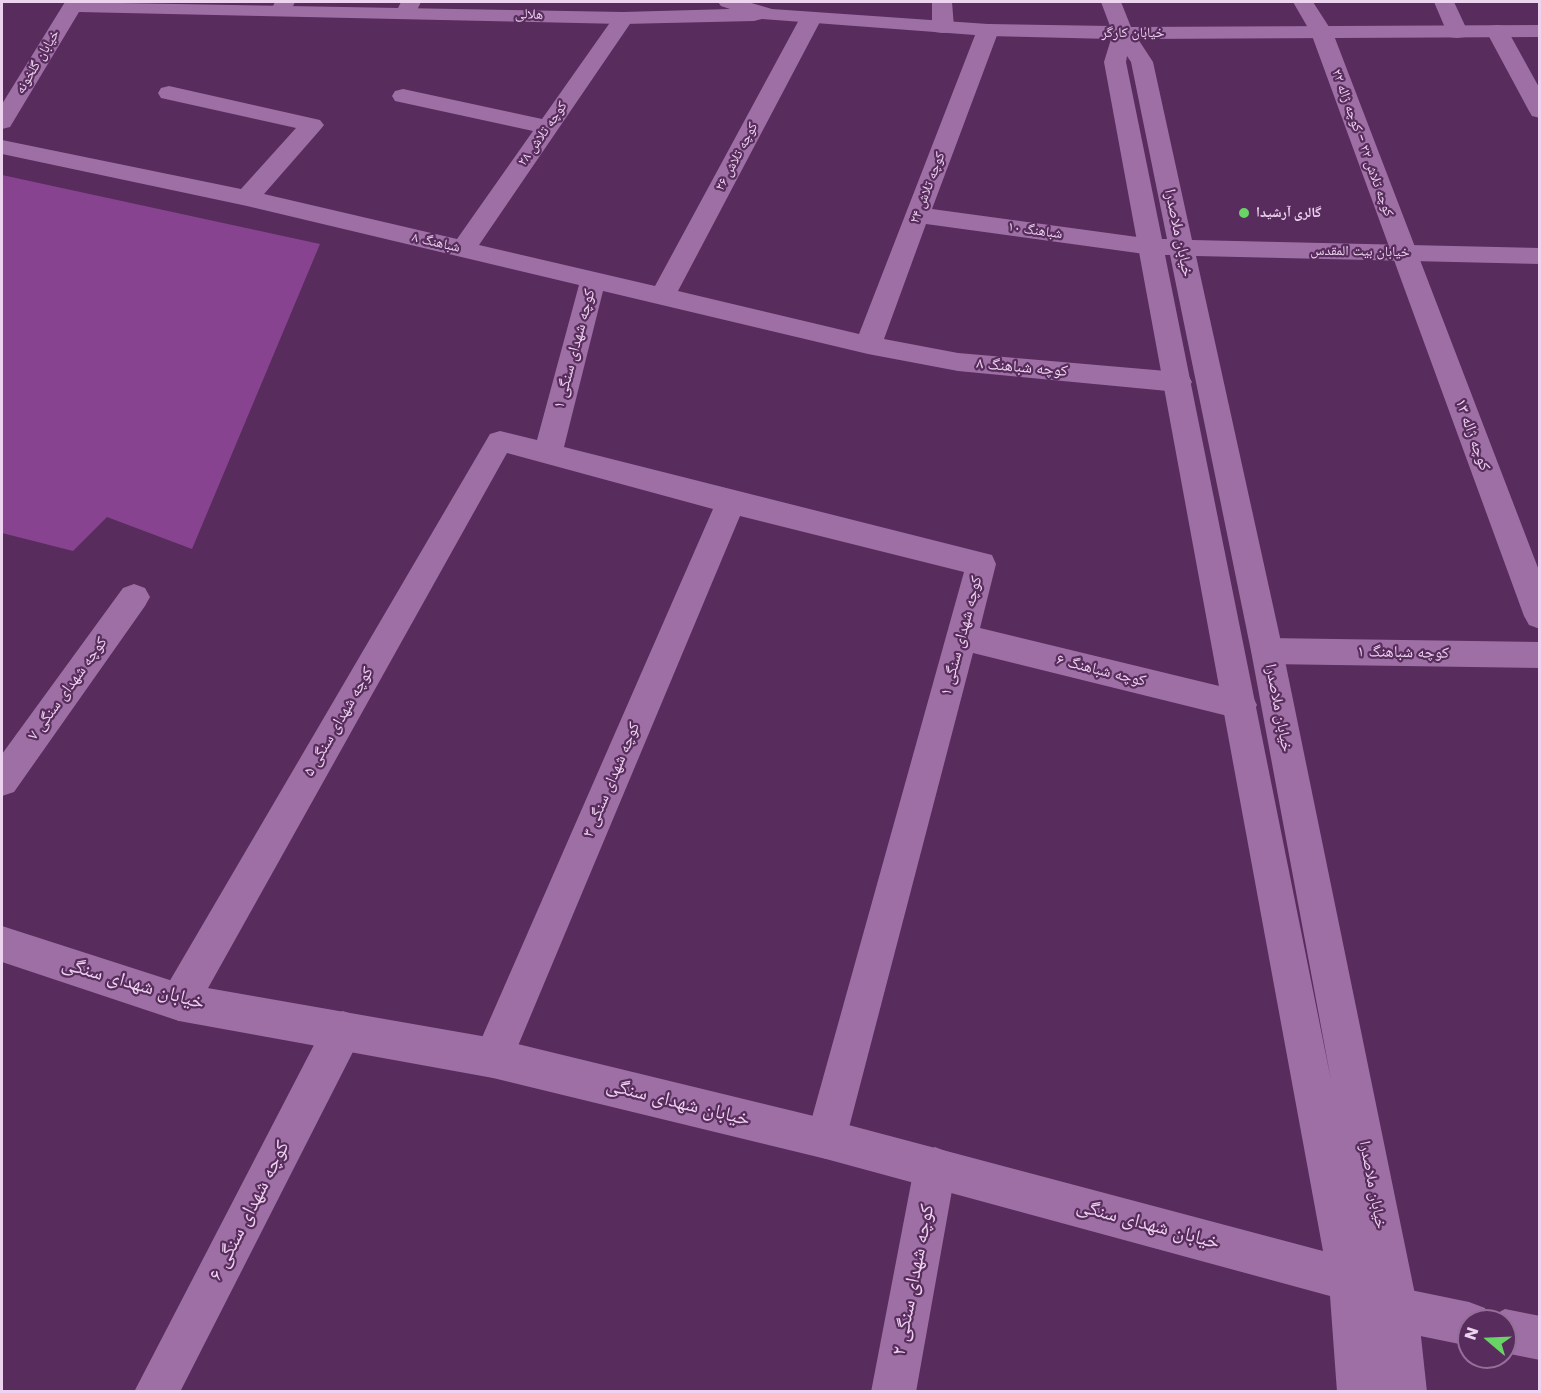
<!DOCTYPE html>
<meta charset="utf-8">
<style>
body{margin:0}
#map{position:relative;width:1541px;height:1393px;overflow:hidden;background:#582c5d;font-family:Poppins,sans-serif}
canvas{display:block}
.frame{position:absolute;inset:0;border:3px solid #edd3ef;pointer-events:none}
.north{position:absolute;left:1457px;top:1309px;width:60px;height:60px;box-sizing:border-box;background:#582c5d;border:2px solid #946f97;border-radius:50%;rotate:289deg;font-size:16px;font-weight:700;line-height:24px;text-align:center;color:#edd3ef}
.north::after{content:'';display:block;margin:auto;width:21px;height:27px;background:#68d465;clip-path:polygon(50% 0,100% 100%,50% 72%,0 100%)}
</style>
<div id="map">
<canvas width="1541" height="1393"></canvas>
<div class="frame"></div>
<div class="north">N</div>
</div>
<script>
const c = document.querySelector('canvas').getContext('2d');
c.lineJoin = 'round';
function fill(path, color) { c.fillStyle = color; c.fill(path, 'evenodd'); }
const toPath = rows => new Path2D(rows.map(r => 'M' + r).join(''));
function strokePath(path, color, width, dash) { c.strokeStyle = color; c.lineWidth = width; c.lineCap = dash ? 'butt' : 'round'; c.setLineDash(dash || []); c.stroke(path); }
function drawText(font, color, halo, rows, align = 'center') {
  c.font = font + ' Poppins,"Noto Naskh Arabic",sans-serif'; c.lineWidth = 4.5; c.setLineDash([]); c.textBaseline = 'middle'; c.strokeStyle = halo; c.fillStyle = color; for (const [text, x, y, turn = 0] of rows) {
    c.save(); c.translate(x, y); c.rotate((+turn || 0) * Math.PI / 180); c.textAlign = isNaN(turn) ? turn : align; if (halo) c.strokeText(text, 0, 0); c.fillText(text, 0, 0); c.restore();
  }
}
fill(toPath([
 [2,175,320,244,192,549,107,517,73,551,2,533]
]), '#884390');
fill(toPath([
 [275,2,295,2,289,14,282,16,275,14,271,10,275,2],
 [401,2,421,2,414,16,407,18,400,16,396,12,401,2],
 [932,2,952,2,954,27,951,32,943,33,935,32,932,27,932,2],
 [1293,2,1313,2,1333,33,1540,573,1540,629,1529,625,1524,616,1311,33,1293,2],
 [1434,2,1454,2,1468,32,1465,37,1457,38,1449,37,1434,2],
 [623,12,630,14,634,18,479,245,655,286,800,18,804,14,811,12,818,14,822,18,678,291,859,334,977,30,980,25,988,24,996,25,999,30,932,209,1152,239,1161,241,1165,247,1161,253,1152,255,926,224,884,339,958,353,1178,372,1188,375,1192,382,1188,389,1178,392,958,371,868,354,603,291,564,447,992,555,996,564,980,628,1240,691,1252,695,1257,705,1252,715,1240,719,973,653,846,1139,840,1153,826,1159,812,1153,806,1139,964,572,740,516,507,1072,493,1078,479,1072,473,1058,713,509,507,453,193,1015,179,1021,165,1015,160,1002,165,989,490,434,500,431,537,440,579,285,247,206,2,154,2,140,241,189,296,128,161,98,158,93,161,88,169,86,320,120,324,125,320,130,264,194,457,239,533,131,395,101,392,96,395,91,403,89,542,119,616,14,623,12],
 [1497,25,1505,26,1508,31,1540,89,1540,118,1532,116,1529,111,1486,31,1489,26,1497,25],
 [134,584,145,588,150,597,145,606,14,792,2,796,2,754,123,588,134,584],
 [1267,638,1540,642,1540,668,1267,664,1256,660,1251,651,1256,642,1267,638],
 [343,1011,357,1016,362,1030,357,1044,180,1392,134,1392,329,1016,343,1011],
 [935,1147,950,1153,956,1168,916,1392,871,1392,914,1168,920,1153,935,1147],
 [1396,1287,1469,1302,1485,1308,1488,1318,1505,1309,1540,1316,1540,1360,1505,1353,1505,1321,1469,1321,1469,1346,1396,1331,1381,1324,1374,1309,1381,1294,1396,1287]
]), '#9e6fa4');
fill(toPath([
 [65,2,623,12,730,9,721,6,718,2,748,2,772,9,988,24,1110,26,1101,2,1121,2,1131,27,1540,25,1540,37,1138,39,1153,62,1192,240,1540,248,1540,264,1196,256,1283,651,1418,1309,1427,1392,1337,1392,1330,1296,826,1159,493,1078,179,1021,2,962,2,926,179,983,493,1038,826,1119,1323,1251,1104,62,1111,39,988,36,762,19,754,21,623,24,79,12,10,127,2,129,2,104,65,2],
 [1127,56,1131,62,1167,239,1162,239,1126,62,1127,56],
 [1165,255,1170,255,1251,651,1331,1080,1165,255]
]), '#9e6fa4');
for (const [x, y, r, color] of [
 [1244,213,6,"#68d465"]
]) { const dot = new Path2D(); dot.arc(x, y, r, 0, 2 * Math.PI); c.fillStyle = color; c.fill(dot); strokePath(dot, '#582c5d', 2); }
drawText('14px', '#edd3ef', '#582c5d', [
 ["هلالی",529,15,2],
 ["خیابان کارگر",1133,33],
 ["خیابان گلخونه",38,62,-59],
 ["کوچه تلاش ۲۸",543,134,-55],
 ["کوچه تلاش ۲۲ - کوچه ژاله ۲۲",1362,143,70],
 ["کوچه تلاش ۲۶",737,157,-62],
 ["کوچه تلاش ۲۴",928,188,-69],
 ["شباهنگ ۱۰",1035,231,8],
 ["شباهنگ ۸",436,243,13],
 ["خیابان بیت المقدس",1360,252,1]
]);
drawText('bold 14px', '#edd3ef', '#582c5d', [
 ["گالری آرشیدا",1256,213]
], 'left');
drawText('16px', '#edd3ef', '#582c5d', [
 ["خیابان ملاصدرا",1178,233,78],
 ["کوچه شهدای سنگی ۱",575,349,-75],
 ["کوچه شباهنگ ۸",1022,368,5],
 ["کوچه ژاله ۱۳",1472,435,70],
 ["کوچه شهدای سنگی ۱",962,636,-75],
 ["کوچه شباهنگ ۱",1403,653,1],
 ["کوچه شباهنگ ۶",1101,671,14],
 ["کوچه شهدای سنگی ۷",68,689,-54],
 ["خیابان ملاصدرا",1278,708,79],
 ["کوچه شهدای سنگی ۵",339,722,-60],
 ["کوچه شهدای سنگی ۳",612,780,-67],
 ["خیابان ملاصدرا",1372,1185,79]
]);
drawText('20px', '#edd3ef', '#582c5d', [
 ["خیابان شهدای سنگی",133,984,16],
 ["خیابان شهدای سنگی",678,1103,14],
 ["کوچه شهدای سنگی ۶",250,1211,-63],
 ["خیابان شهدای سنگی",1148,1225,15],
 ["کوچه شهدای سنگی ۲",914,1280,-79]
]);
</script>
